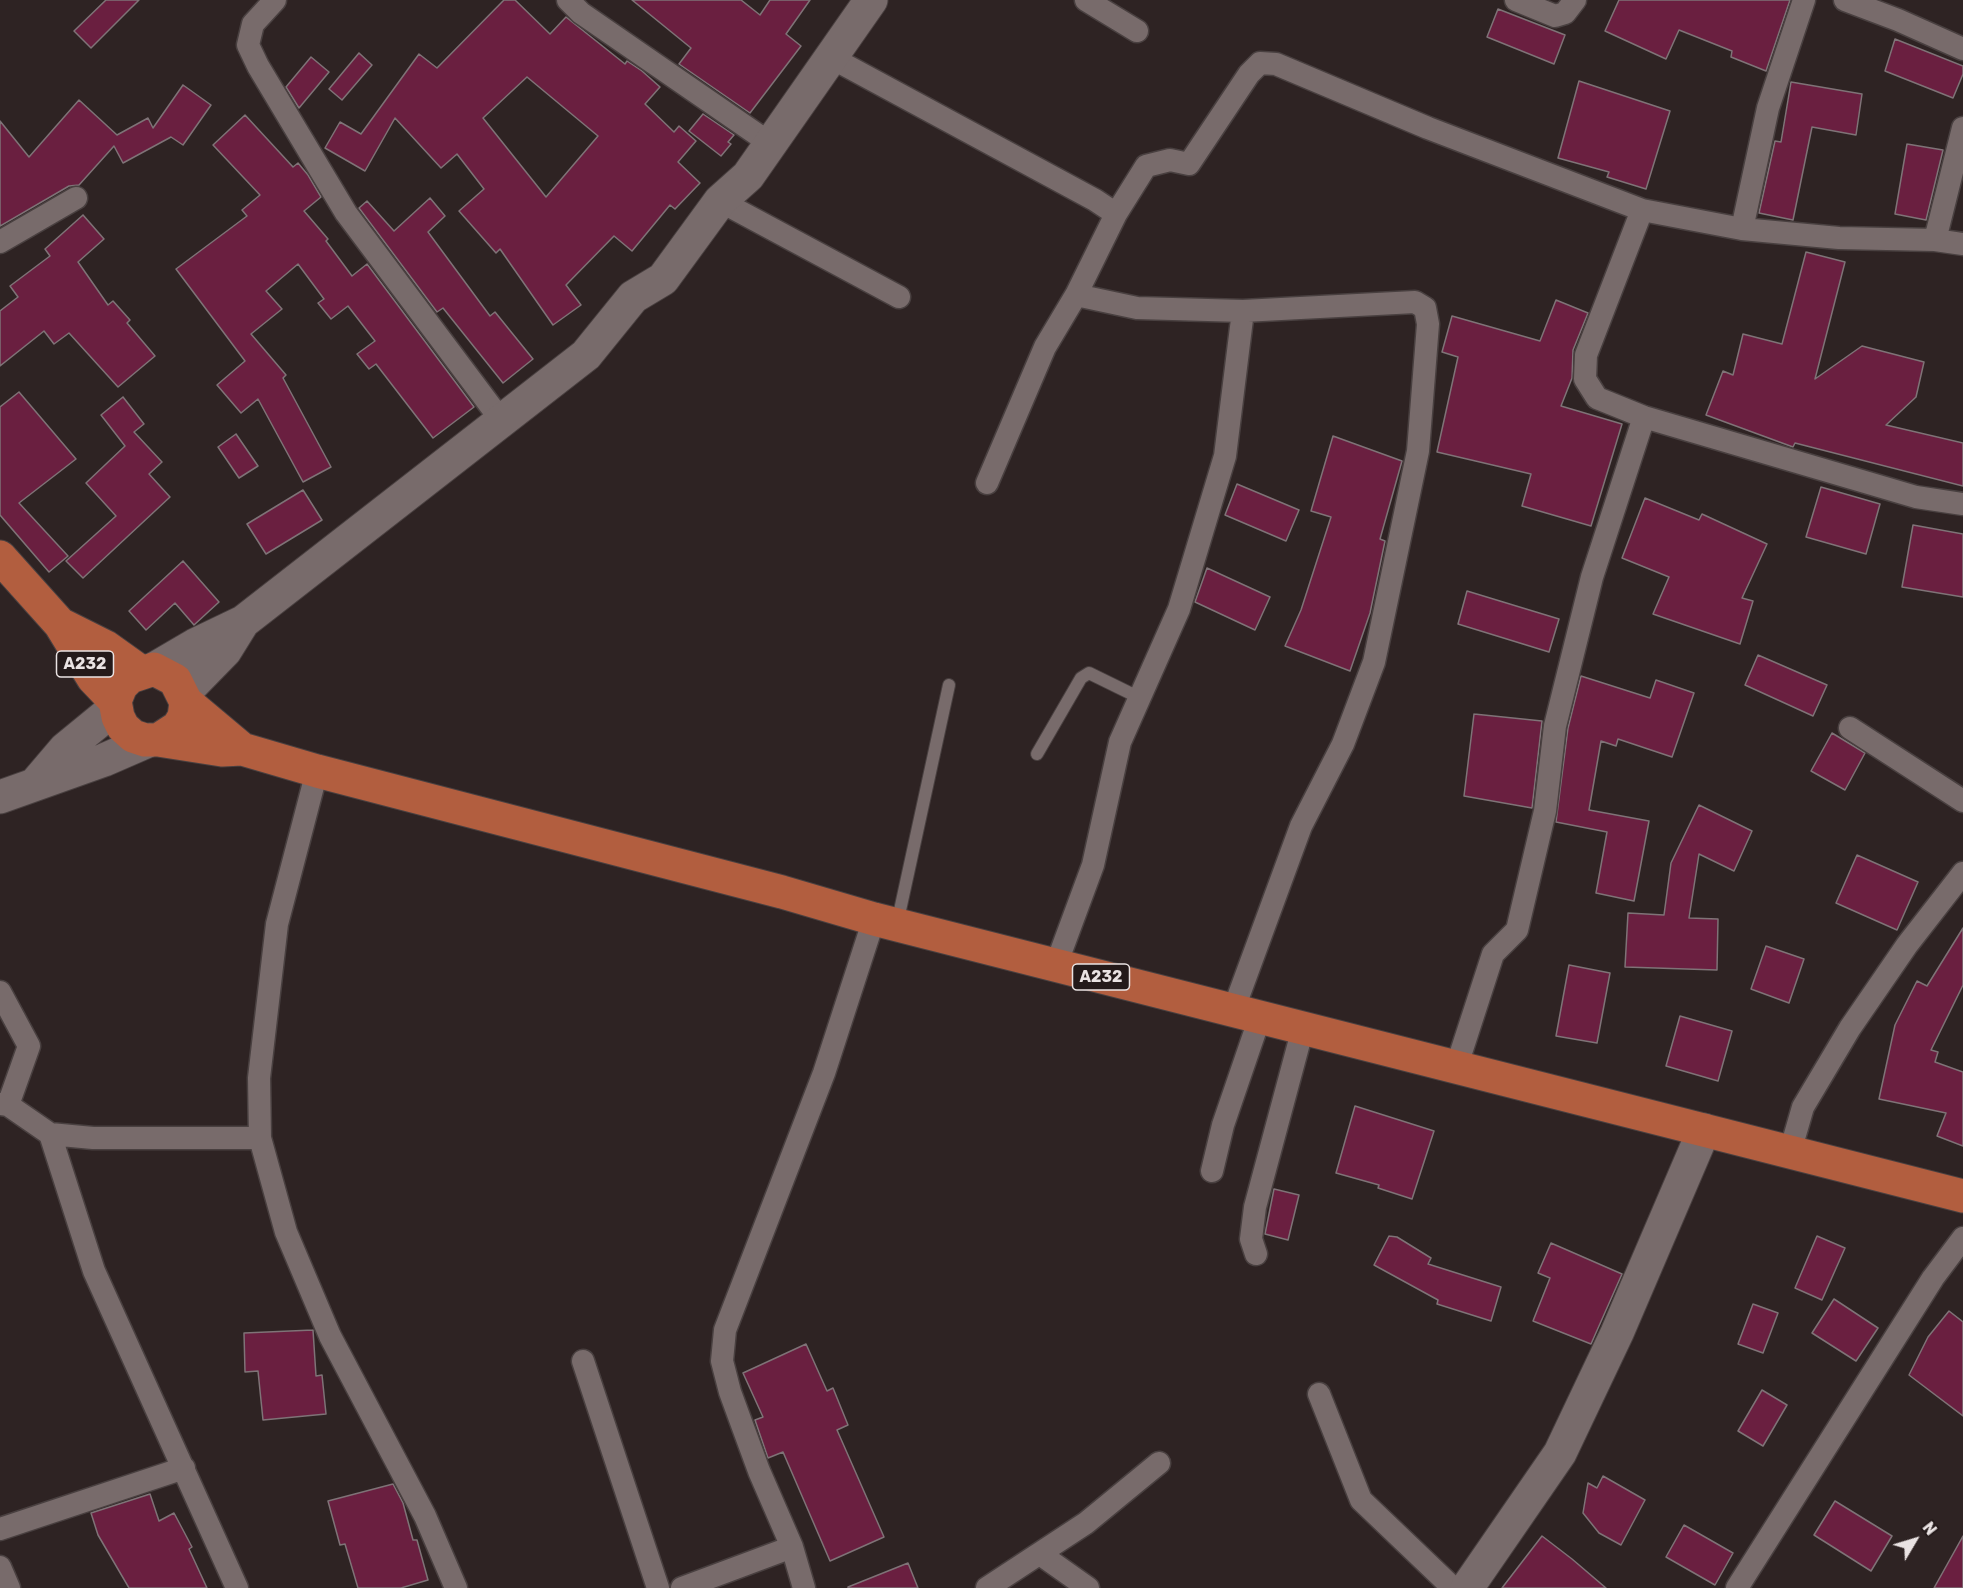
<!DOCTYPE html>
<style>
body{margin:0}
#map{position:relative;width:1963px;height:1588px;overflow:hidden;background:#2e2323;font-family:Rubik,sans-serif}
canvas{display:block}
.north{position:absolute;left:1885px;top:1510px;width:60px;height:60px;-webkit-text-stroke:4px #241a1a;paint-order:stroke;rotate:52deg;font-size:16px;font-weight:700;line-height:24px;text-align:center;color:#eae3e3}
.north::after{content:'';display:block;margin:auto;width:21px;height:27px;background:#eae3e3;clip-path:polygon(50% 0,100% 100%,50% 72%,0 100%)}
</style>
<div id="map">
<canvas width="1963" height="1588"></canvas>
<div class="north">N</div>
</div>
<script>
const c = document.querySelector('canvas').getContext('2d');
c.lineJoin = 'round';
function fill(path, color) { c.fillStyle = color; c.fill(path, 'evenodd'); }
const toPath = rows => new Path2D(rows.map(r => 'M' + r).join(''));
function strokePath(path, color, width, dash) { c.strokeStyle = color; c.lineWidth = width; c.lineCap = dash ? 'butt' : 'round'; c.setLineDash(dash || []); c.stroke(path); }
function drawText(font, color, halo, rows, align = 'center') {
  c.font = font + ' Rubik,sans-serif'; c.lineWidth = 4.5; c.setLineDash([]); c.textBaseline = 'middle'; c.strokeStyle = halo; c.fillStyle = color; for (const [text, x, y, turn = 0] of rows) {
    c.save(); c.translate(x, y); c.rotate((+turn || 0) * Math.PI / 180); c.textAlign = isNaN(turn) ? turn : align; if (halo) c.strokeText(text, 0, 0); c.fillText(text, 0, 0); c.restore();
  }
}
const building = toPath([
 [106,0,139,0,91,48,74,31,106,0],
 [504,0,515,0,550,34,566,17,625,64,627,61,642,71,660,87,645,104,674,132,679,126,696,141,678,162,700,183,675,209,670,205,632,251,614,236,566,285,581,305,553,325,500,249,496,253,459,211,484,189,457,154,441,168,395,118,365,171,325,148,340,122,361,134,419,54,437,68,504,0],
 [527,77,598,136,546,197,483,118,527,77],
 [632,0,741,0,760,15,770,0,810,0,786,34,801,46,750,113,679,64,691,48,632,0],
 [1619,0,1790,0,1766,71,1731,57,1732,51,1679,30,1666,59,1605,31,1619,0],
 [1498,9,1565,35,1554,64,1487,37,1498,9],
 [1895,39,1963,66,1963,74,1953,98,1885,71,1895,39],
 [359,53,372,65,342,100,329,89,359,53],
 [311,57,329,72,299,108,286,87,311,57],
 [1579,81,1670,111,1646,189,1607,177,1609,172,1558,158,1579,81],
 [1791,82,1862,94,1856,135,1812,127,1793,220,1759,213,1775,141,1781,142,1791,82],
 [183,85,211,105,183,145,171,137,123,163,114,146,79,185,69,186,0,226,0,121,29,157,79,100,117,135,148,118,153,128,183,85],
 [703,114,734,135,728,142,731,144,721,156,689,131,703,114],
 [245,115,293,167,298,163,308,175,321,197,304,211,328,239,326,241,352,276,367,264,474,407,433,438,376,364,369,369,357,354,375,341,348,306,331,319,318,303,324,299,298,264,266,291,282,309,251,334,286,375,283,378,331,467,303,482,258,399,241,413,217,385,245,361,176,269,247,216,242,210,260,195,213,145,245,115],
 [1907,144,1943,150,1926,220,1895,214,1907,144],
 [430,198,445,216,428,232,490,316,495,312,533,359,503,383,443,308,437,312,359,208,367,201,394,231,430,198],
 [83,215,104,239,78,262,108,305,113,301,130,320,127,323,155,356,118,387,69,333,54,344,44,331,0,366,0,311,18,297,10,286,50,256,45,249,83,215],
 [1806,252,1845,262,1815,379,1862,346,1924,362,1916,397,1886,425,1963,443,1963,486,1795,443,1793,447,1706,415,1723,371,1733,375,1743,334,1782,344,1806,252],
 [1556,300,1588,313,1573,350,1572,378,1561,406,1622,424,1591,526,1522,506,1531,474,1437,452,1458,357,1442,352,1452,316,1540,341,1556,300],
 [19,392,76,459,19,503,68,556,49,572,0,515,0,407,19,392],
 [123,397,144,424,134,432,162,462,149,474,170,497,83,578,66,561,116,516,86,483,125,446,101,415,123,397],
 [236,434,258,466,239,478,218,447,236,434],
 [1333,436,1402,461,1380,539,1385,541,1370,613,1350,671,1285,646,1301,610,1331,517,1311,511,1333,436],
 [1237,484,1299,510,1286,541,1225,515,1237,484],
 [1821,487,1880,504,1866,554,1806,537,1821,487],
 [303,490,322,520,266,554,247,524,303,490],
 [1645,498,1699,520,1702,514,1767,544,1742,598,1753,601,1740,644,1653,614,1669,577,1622,558,1645,498],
 [1913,525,1963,534,1963,597,1902,587,1913,525],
 [183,561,219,602,194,625,175,603,146,630,129,611,183,561],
 [1207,568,1270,597,1255,630,1195,602,1207,568],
 [1467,591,1559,619,1549,652,1458,624,1467,591],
 [1758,655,1827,685,1813,716,1745,685,1758,655],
 [1581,676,1650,698,1656,680,1694,693,1672,757,1618,739,1616,746,1601,741,1589,810,1649,821,1634,901,1596,893,1607,832,1556,822,1568,728,1581,676],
 [1474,714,1542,721,1532,808,1464,796,1474,714],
 [1832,733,1865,753,1845,790,1811,771,1832,733],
 [1699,805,1752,831,1734,871,1699,854,1689,918,1718,919,1717,970,1625,967,1628,913,1664,915,1671,863,1699,805],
 [1857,855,1918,882,1897,930,1836,903,1857,855],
 [1963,928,1963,985,1931,1050,1938,1052,1935,1062,1963,1072,1963,1146,1937,1136,1946,1113,1879,1099,1895,1025,1917,981,1927,986,1963,928],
 [1766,946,1804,959,1789,1003,1751,989,1766,946],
 [1569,965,1610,973,1597,1043,1556,1036,1569,965],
 [1680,1016,1732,1031,1718,1081,1666,1066,1680,1016],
 [1355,1106,1434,1131,1412,1199,1378,1188,1379,1185,1336,1173,1355,1106],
 [1274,1189,1299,1195,1288,1240,1265,1234,1274,1189],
 [1389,1236,1397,1237,1431,1258,1428,1264,1501,1287,1491,1321,1437,1304,1438,1300,1374,1265,1389,1236],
 [1817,1236,1845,1248,1822,1300,1795,1288,1817,1236],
 [1551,1243,1622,1274,1591,1344,1533,1321,1550,1278,1538,1273,1551,1243],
 [1834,1299,1878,1328,1856,1361,1812,1333,1834,1299],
 [1753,1304,1778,1313,1763,1353,1738,1344,1753,1304],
 [1949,1311,1963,1322,1963,1416,1909,1375,1928,1337,1949,1311],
 [313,1330,316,1376,322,1375,326,1414,263,1420,258,1371,245,1372,244,1333,313,1330],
 [806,1344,827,1391,833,1388,848,1425,837,1430,884,1537,830,1561,783,1452,768,1458,755,1420,763,1417,743,1373,806,1344],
 [1762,1390,1787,1405,1763,1446,1738,1431,1762,1390],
 [1603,1476,1645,1500,1621,1545,1599,1533,1583,1513,1588,1483,1597,1488,1603,1476],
 [393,1484,403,1503,413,1540,417,1540,428,1580,401,1588,358,1588,345,1544,340,1545,328,1501,393,1484],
 [150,1494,159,1521,174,1513,192,1547,189,1549,207,1588,129,1588,98,1535,91,1513,150,1494],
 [1835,1501,1892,1536,1871,1571,1814,1535,1835,1501],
 [1684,1525,1733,1553,1715,1585,1666,1557,1684,1525],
 [1542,1536,1572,1559,1606,1588,1502,1588,1542,1536],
 [1963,1536,1963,1588,1934,1588,1963,1536],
 [908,1563,918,1588,848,1588,848,1587,908,1563]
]);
fill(building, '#6a1f40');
strokePath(building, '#7f7377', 1.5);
const lane = toPath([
 [1037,754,1081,678,1089,673,1140,698],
 [897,924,949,685]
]);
const street = toPath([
 [275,0,253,24,248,45,258,66,346,213,501,420],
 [568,0,581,13,771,144],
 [1086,0,1137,31],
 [1516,0,1555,16,1565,13,1575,0],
 [1845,0,1898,20,1963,49],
 [832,58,1095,200,1116,214,1076,295,1137,308,1243,311,1415,302,1425,308,1428,324,1418,451,1374,662,1343,744,1301,826,1233,1011],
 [720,201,899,297],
 [1642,210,1586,355,1585,379,1597,398,1644,417,1916,497,1963,504],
 [1116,214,1146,166,1170,160,1189,164,1249,74,1260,63,1276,64,1428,128,1642,210,1742,229,1839,238,1935,240,1963,244],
 [1742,229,1768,108,1804,0],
 [1935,240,1963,128],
 [0,242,76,198],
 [987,483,1045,347,1076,295],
 [1850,728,1963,801],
 [317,771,277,924,259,1078,260,1138,286,1232,330,1336,425,1516,456,1588],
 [1056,965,1093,865,1120,742,1179,609,1225,456,1243,311],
 [0,992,29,1046,8,1105],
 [1456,1068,1493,954,1517,930,1545,811,1555,726,1592,577,1644,417],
 [0,1104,8,1105,50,1134,93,1138,260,1138],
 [50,1134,94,1271,237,1588],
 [1790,1152,1803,1107,1850,1028,1907,945,1963,873],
 [1212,1171,1223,1125,1260,1017],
 [1256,1254,1251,1239,1255,1207,1303,1028],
 [583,1361,658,1588],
 [1319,1394,1361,1500,1453,1588],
 [0,1529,184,1468],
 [1040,1554,1088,1588],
 [0,1567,9,1588],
 [682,1588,792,1547],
 [804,1588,792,1547,759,1471,730,1392,722,1361,725,1330,824,1073,874,919],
 [987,1588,1086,1523,1159,1463],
 [1737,1588,1933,1278,1963,1238]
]);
const secondary = toPath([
 [154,669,195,645,243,622,586,355,633,297,663,279,720,201,748,176,871,0],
 [183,694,225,651,243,622],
 [36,783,65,749,115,708],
 [0,797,104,760,150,740],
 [1467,1588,1560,1453,1617,1333,1704,1130]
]);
const primary = toPath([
 [0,557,60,624,93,678,115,701],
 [60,624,106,647,141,672],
 [186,702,184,717,178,727,158,740,145,740,133,736,123,727,118,717,115,701,121,686,130,677,154,669,175,680,186,702,242,749],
 [158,740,222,750,242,749,317,771,782,892,874,919,1963,1196]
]);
strokePath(lane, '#494040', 14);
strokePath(street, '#494040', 25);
strokePath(secondary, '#494040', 35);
strokePath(primary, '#494040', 35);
strokePath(lane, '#786b6b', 12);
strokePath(street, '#786b6b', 22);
strokePath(secondary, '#786b6b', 33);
strokePath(primary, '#b25e3f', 33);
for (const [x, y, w] of [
 [85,664,57],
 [1101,977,57]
]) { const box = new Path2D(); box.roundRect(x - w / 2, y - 13, w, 26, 4.5); c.fillStyle = '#241a1a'; c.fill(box); strokePath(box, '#eae3e3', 1.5); }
drawText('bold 16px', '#eae3e3', null, [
 ["A232",85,664],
 ["A232",1101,977]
]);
</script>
